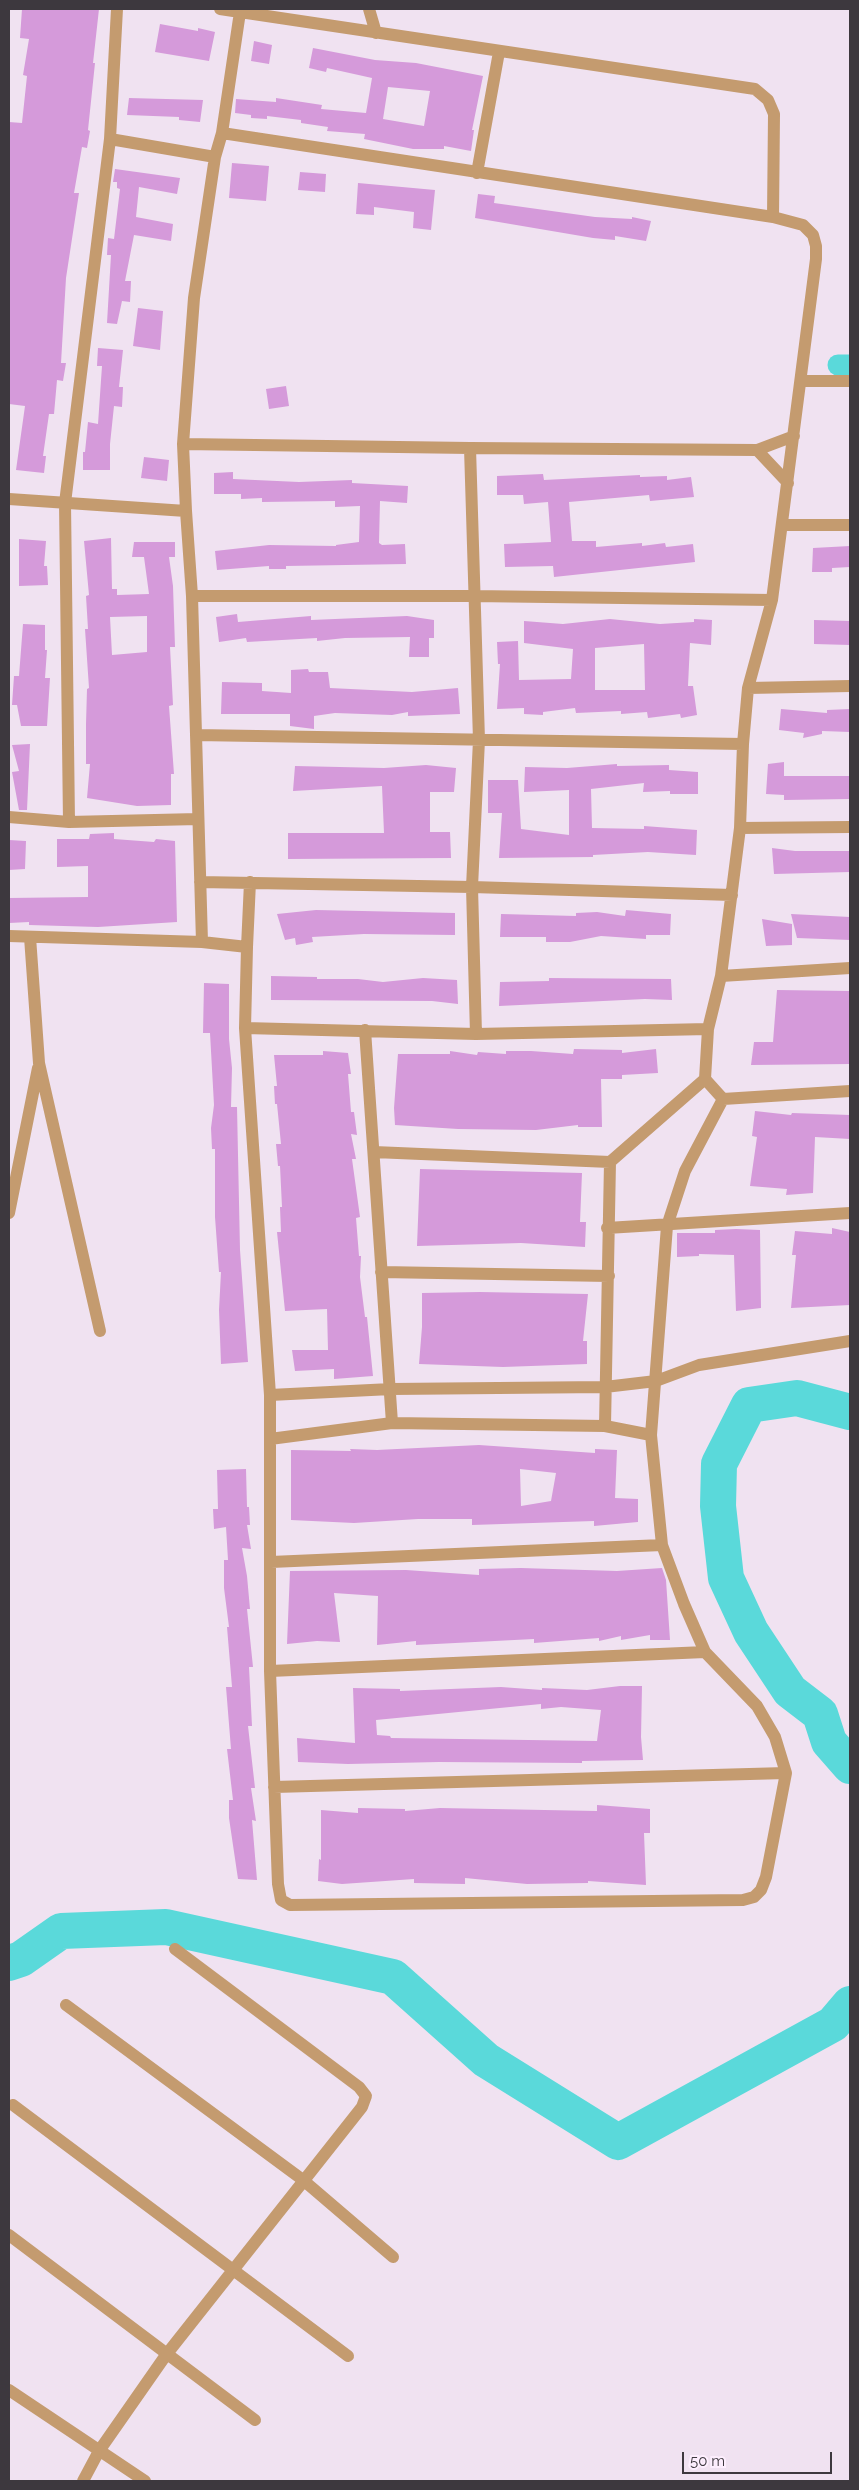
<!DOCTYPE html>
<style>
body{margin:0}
#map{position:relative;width:859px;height:2490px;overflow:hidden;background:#f0e2f1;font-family:Raleway,sans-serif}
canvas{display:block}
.frame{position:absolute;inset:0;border:10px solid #3d383e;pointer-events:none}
.scale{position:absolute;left:682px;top:2452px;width:150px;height:22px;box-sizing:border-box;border:2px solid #3d383e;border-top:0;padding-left:6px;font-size:15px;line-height:18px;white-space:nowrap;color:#3d383e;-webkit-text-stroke:4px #fdeffe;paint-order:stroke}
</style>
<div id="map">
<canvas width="859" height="2490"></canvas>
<div class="frame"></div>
<div class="scale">50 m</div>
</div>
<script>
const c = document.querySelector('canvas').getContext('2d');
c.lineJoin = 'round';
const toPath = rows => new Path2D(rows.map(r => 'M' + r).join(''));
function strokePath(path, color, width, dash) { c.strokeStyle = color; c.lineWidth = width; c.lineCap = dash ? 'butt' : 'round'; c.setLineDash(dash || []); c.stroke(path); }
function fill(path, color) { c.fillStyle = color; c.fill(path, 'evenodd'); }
strokePath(toPath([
 [838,365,850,365]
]), '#5ad9da', 21);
strokePath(toPath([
 [850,1412,797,1398,749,1405,719,1464,718,1506,726,1578,751,1632,790,1691,820,1714,829,1742,850,1766],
 [9,1963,21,1959,61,1931,166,1927,393,1977,486,2060,618,2142,833,2024,850,2004]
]), '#5ad9da', 36);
fill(toPath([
 [22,9,99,9,93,63,95,63,88,130,90,131,87,148,82,147,74,193,79,193,66,278,61,363,66,363,63,381,57,380,54,414,49,414,43,456,46,456,44,473,16,470,25,406,9,404,9,122,22,123,27,76,23,75,29,39,20,38],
 [160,24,198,31,198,28,215,32,209,61,155,52],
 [254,41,272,45,269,64,251,61],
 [313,48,375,60,416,63,483,76,472,130,474,130,471,151,444,146,444,149,413,149,364,139,365,134,327,131,328,127,301,123,301,120,267,116,267,119,251,118,251,115,235,113,236,99,276,102,276,98,322,105,321,109,366,113,372,78,327,68,326,72,309,68],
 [388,87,430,91,424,126,383,119],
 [129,98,203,100,200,122,179,120,179,117,127,115],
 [232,163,269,166,266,201,229,198],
 [115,169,180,178,177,194,139,187,136,217,173,224,171,241,134,235,125,281,131,281,130,302,122,301,117,324,107,323,111,255,107,255,108,238,114,239,120,189,117,188,117,182,113,182],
 [300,172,326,174,325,192,298,190],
 [358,183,435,190,431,230,413,228,414,212,374,207,374,215,356,214],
 [478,194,495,196,494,203,595,217,632,219,632,217,651,221,646,241,615,236,615,240,593,238,475,218],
 [138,308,163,311,160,350,133,346],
 [98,348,123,350,119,387,123,387,122,407,114,406,110,444,110,470,83,470,83,452,85,452,88,422,98,424,102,366,97,366],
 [286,386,289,406,269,409,266,389],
 [144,457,169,460,167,481,141,478],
 [233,472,233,479,299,482,352,480,352,483,408,486,407,503,380,501,379,543,382,545,405,544,406,564,286,566,286,569,269,569,269,566,217,570,215,551,269,545,336,546,336,545,359,542,360,506,335,507,335,501,262,502,262,498,241,499,241,494,214,494,214,473],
 [543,474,544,480,640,475,640,477,667,476,667,480,691,477,694,497,650,501,649,495,569,502,572,541,596,541,596,547,642,543,642,546,665,543,666,547,693,544,695,562,554,577,553,566,505,567,504,544,551,542,548,502,524,504,523,495,497,495,497,476],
 [111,538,112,589,117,589,117,595,149,594,144,557,132,557,134,542,175,542,175,557,169,557,173,586,175,647,170,647,173,705,169,706,174,774,171,774,171,805,137,806,87,798,90,764,86,764,86,724,87,689,89,688,85,629,88,629,86,596,89,595,84,541],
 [147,616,147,652,112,655,110,617],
 [19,539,46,541,44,566,47,566,48,585,19,586],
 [850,546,850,567,832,568,832,572,812,572,813,548],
 [237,614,238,622,311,616,311,620,407,616,434,620,434,638,429,638,429,657,409,657,410,637,345,638,317,641,317,638,247,642,246,638,219,642,216,617],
 [610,619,660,624,694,622,694,619,712,620,711,645,690,643,688,686,693,686,697,715,681,718,680,714,648,718,647,712,621,714,621,711,576,713,575,708,543,712,543,715,524,714,524,708,497,709,500,664,498,664,497,642,518,641,519,680,571,679,573,649,524,643,524,621,563,624],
 [644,644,645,690,595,690,595,648],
 [814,620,850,621,850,645,814,644],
 [23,624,45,625,45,650,47,650,45,678,50,678,47,726,21,726,17,705,12,705,14,676,19,676],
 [308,669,309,672,328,672,330,688,412,692,458,688,460,714,408,716,408,712,392,715,335,713,314,716,314,729,290,726,290,714,221,714,222,682,262,683,262,691,291,693,291,670],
 [781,709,827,713,827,710,850,709,850,732,822,731,822,734,803,738,804,733,779,730],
 [30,744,27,810,19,810,12,772,19,771,12,745],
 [784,762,784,776,850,776,850,799,784,800,784,795,766,794,768,764],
 [617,764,617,766,669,765,669,770,698,772,698,794,670,794,670,791,643,792,644,783,591,789,592,828,644,829,644,826,697,830,696,855,648,852,593,855,593,857,499,858,502,813,488,813,488,780,518,780,521,829,569,835,569,790,524,792,525,767,567,768],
 [426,765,456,768,454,792,430,792,430,832,450,832,451,858,288,859,288,833,384,833,382,786,293,791,295,766,384,768],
 [114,833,114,839,154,842,156,839,175,841,177,922,98,927,29,925,29,922,9,923,9,898,88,897,88,866,57,867,57,839,89,839,90,834],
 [9,840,26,841,25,869,9,870],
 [772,848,795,851,850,851,850,872,774,874],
 [316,910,455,913,455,935,364,934,312,937,313,942,296,945,295,938,285,940,277,914],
 [626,910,671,914,670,935,646,935,646,939,601,936,570,942,546,942,546,937,500,937,501,914,576,916,576,913,597,912,625,916],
 [791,914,850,917,850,940,797,938],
 [762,919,792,924,792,945,766,946],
 [271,976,317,977,317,979,358,979,383,982,423,978,457,980,458,1004,432,1001,271,1000],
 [549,978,671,979,672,1000,645,999,499,1006,500,982,549,981],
 [204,983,229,984,229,1039,232,1068,231,1107,237,1107,240,1250,248,1362,221,1364,219,1310,221,1272,219,1272,215,1217,215,1149,212,1149,211,1128,214,1105,210,1033,203,1033],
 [777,990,850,991,850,1064,751,1065,754,1042,773,1042],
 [574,1049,622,1050,622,1053,656,1049,658,1073,622,1075,622,1079,601,1079,602,1127,578,1127,578,1125,536,1130,458,1129,395,1125,394,1108,398,1054,450,1054,450,1051,477,1055,478,1052,506,1054,506,1051,531,1051,573,1054],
 [323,1051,348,1053,351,1074,348,1074,351,1112,354,1112,357,1135,351,1134,356,1159,352,1159,360,1217,356,1218,359,1256,361,1256,360,1277,365,1317,367,1317,373,1376,334,1379,334,1369,295,1371,292,1350,328,1350,327,1309,285,1311,277,1232,281,1232,280,1207,282,1207,280,1166,278,1166,276,1144,281,1144,277,1104,275,1104,274,1086,277,1086,274,1055,323,1055],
 [755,1111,791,1115,792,1113,850,1115,850,1139,815,1137,813,1193,786,1195,787,1189,750,1186,757,1137,752,1136],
 [420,1169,582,1173,580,1222,586,1222,585,1247,521,1243,417,1246],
 [832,1228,850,1232,850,1305,791,1308,796,1255,792,1255,795,1231,832,1234],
 [736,1229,760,1230,761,1308,736,1311,734,1255,699,1254,699,1256,677,1257,677,1233,715,1233,715,1230],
 [480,1292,588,1294,583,1341,587,1341,587,1364,503,1367,419,1364,422,1327,422,1293],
 [479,1445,595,1453,595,1449,617,1450,615,1498,638,1499,638,1522,594,1526,594,1521,472,1525,472,1519,418,1519,354,1523,291,1520,291,1450,351,1451,350,1449,377,1450],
 [520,1469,556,1473,551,1501,521,1506],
 [246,1469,247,1507,249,1507,250,1525,247,1525,251,1549,242,1548,247,1576,250,1609,247,1609,253,1667,249,1667,252,1726,248,1726,255,1788,251,1788,256,1821,252,1820,257,1880,238,1879,229,1818,229,1800,233,1800,227,1749,231,1749,226,1687,232,1687,227,1627,229,1627,224,1588,224,1560,228,1560,226,1527,214,1529,213,1509,218,1509,217,1470],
 [521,1568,617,1571,662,1568,666,1580,670,1640,650,1640,650,1635,621,1640,621,1636,599,1641,599,1638,534,1643,534,1639,416,1645,416,1641,377,1645,378,1596,334,1593,340,1642,317,1641,287,1644,290,1571,406,1570,479,1575,479,1569],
 [620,1686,642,1686,641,1737,643,1760,582,1761,582,1763,439,1762,348,1764,298,1762,297,1738,355,1743,353,1688,400,1689,400,1691,501,1687,542,1690,542,1688,587,1690],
 [541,1704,541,1709,561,1707,601,1710,597,1741,391,1738,390,1736,377,1735,376,1720],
 [597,1805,650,1809,650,1833,644,1833,646,1885,588,1881,588,1883,527,1884,465,1878,465,1884,414,1883,414,1879,342,1884,318,1881,319,1859,321,1860,321,1810,358,1813,358,1808,405,1809,405,1811,440,1808,597,1811]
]), '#d59ada');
strokePath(toPath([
 [220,9,755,89,768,100,774,114,773,217,222,133],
 [369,9,376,33],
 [110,139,215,157],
 [477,173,499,52],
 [801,381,850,381],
 [183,444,470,448,757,450,794,436],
 [470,448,479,740,472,887,476,1034],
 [757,450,788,483],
 [9,499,186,511,192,596,202,942,9,936],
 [186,511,183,444,194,298,215,157,222,133,240,12],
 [782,525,850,525],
 [192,596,473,596,772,600],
 [748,688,850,686],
 [196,735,743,744],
 [9,817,69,822,198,819],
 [69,822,65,503,110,139,117,9],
 [740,828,850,827],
 [200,882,472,887,732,895],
 [30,937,39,1063,100,1331],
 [202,942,247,947,245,1028,270,1395,270,1671,278,1884,281,1900,290,1905,743,1900,754,1897,761,1890,766,1877,786,1773,775,1737,757,1706,705,1652,684,1604,662,1545,651,1435,667,1226,685,1171,723,1099,705,1079],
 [247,947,250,882],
 [721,976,850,968],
 [245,1028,476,1034,708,1029],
 [365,1030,392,1423],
 [723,1099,850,1091],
 [374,1152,610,1162,705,1079,708,1029,721,976,740,828,743,744,748,688,772,600,816,259,816,246,813,235,803,225,773,217],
 [9,1213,38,1068],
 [607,1228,850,1213],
 [381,1272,609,1276],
 [270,1395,391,1389,605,1387,656,1381,699,1365,850,1341],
 [605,1426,610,1162],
 [270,1439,392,1423,605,1426,651,1435],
 [271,1562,662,1545],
 [270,1671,705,1652],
 [274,1787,786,1773],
 [66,2005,303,2180,393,2257],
 [13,2105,348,2356],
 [9,2235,255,2420],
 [9,2390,145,2481],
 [83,2481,99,2451,166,2355,362,2107,366,2096,359,2087,175,1949]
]), '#c49b6f', 12);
</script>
